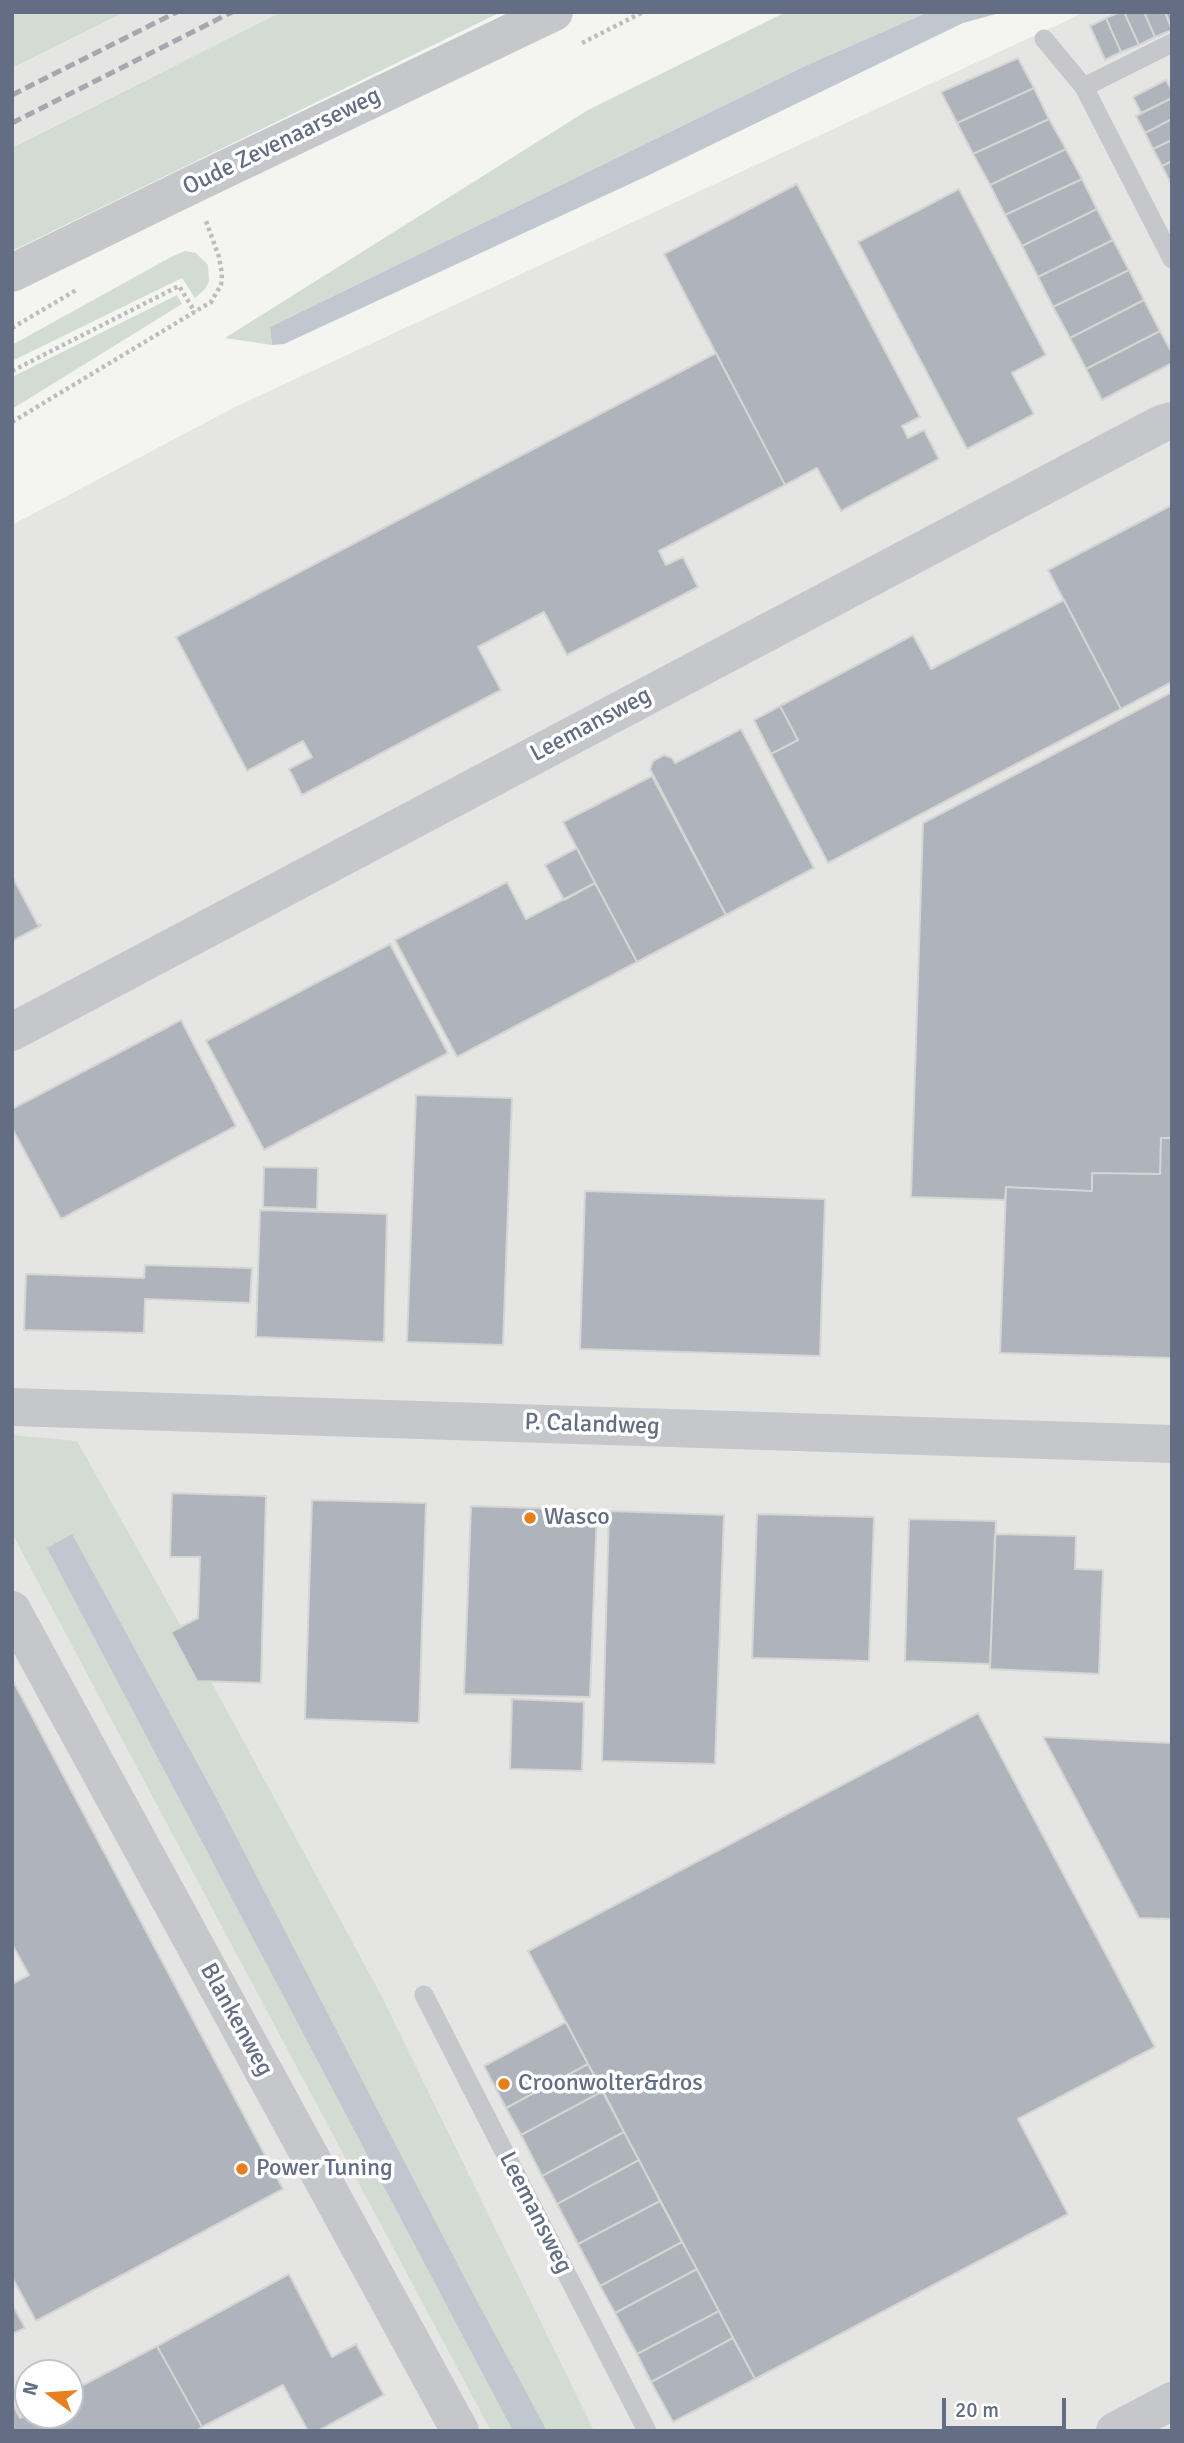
<!DOCTYPE html>
<style>
body{margin:0}
#map{position:relative;width:1184px;height:2443px;overflow:hidden;background:#f4f5f1;font-family:Signika,sans-serif}
canvas{display:block}
.frame{position:absolute;inset:0;border:14px solid #636d83;pointer-events:none}
.north{position:absolute;left:14px;top:2359px;width:70px;height:70px;box-sizing:border-box;background:#fff;border:2px solid #c1c5cd;border-radius:50%;rotate:286deg;font-size:19px;font-weight:700;line-height:28px;text-align:center;color:#636d83}
.north::after{content:'';display:block;margin:auto;width:24px;height:32px;background:#e87e1d;clip-path:polygon(50% 0,100% 100%,50% 72%,0 100%)}
.scale{position:absolute;left:942px;top:2398px;width:124px;height:32px;box-sizing:border-box;border:4px solid #636d83;border-top:0;padding-left:9px;font-size:21px;line-height:24px;white-space:nowrap;color:#636d83;-webkit-text-stroke:5px #fff;paint-order:stroke}
</style>
<div id="map">
<canvas width="1184" height="2443"></canvas>
<div class="frame"></div>
<div class="north">N</div>
<div class="scale">20 m</div>
</div>
<script>
const c = document.querySelector('canvas').getContext('2d');
c.lineJoin = 'round';
function fill(path, color) { c.fillStyle = color; c.fill(path, 'evenodd'); }
const toPath = rows => new Path2D(rows.map(r => 'M' + r).join(''));
function strokePath(path, color, width, dash) { c.strokeStyle = color; c.lineWidth = width; c.lineCap = dash ? 'butt' : 'round'; c.setLineDash(dash || []); c.stroke(path); }
function drawText(font, color, halo, rows, align = 'center') {
  c.font = font + ' Signika,sans-serif'; c.lineWidth = 7; c.setLineDash([]); c.textBaseline = 'middle'; c.strokeStyle = halo; c.fillStyle = color; for (const [text, x, y, turn = 0] of rows) {
    c.save(); c.translate(x, y); c.rotate((+turn || 0) * Math.PI / 180); c.textAlign = isNaN(turn) ? turn : align; if (halo) c.strokeText(text, 0, 0); c.fillText(text, 0, 0); c.restore();
  }
}
fill(toPath([
 [125,12,281,12,12,148,12,68],
 [1085,12,1172,12,1172,2431,12,2431,12,525,235,407],
 [28,2373,70,2373,70,2415,28,2415]
]), '#e5e5e4');
fill(toPath([
 [12,12,125,12,12,68],
 [281,12,501,12,12,251,12,148],
 [786,12,928,12,805,66,270,327,272,345,225,338,588,110],
 [185,251,196,253,208,265,209,282,205,289,195,298,182,278,12,361,12,345,171,257],
 [177,295,182,304,12,409,12,377],
 [12,1435,77,1441,192,1646,190,1670,206,1672,382,1997,594,2431,491,2431,12,1533]
]), '#d3dcd2');
fill(toPath([
 [928,12,1003,12,963,23,647,176,284,344,272,345,270,327,805,66],
 [72,1534,213,1792,463,2275,547,2431,513,2431,47,1548]
]), '#c0c7cf');
const building = toPath([
 [1120,12,1124,12,1139,45,1121,52,1106,18,1120,12],
 [1124,12,1144,12,1155,37,1139,45,1124,12],
 [1144,12,1165,12,1172,30,1155,37,1144,12],
 [1165,12,1172,12,1172,28,1165,12],
 [1106,18,1121,52,1105,60,1090,26,1106,18],
 [1018,58,1034,88,957,123,941,92,1018,58],
 [1166,80,1172,91,1172,98,1141,113,1133,97,1166,80],
 [1034,88,1049,119,973,154,957,123,1034,88],
 [1172,98,1172,119,1145,133,1136,116,1172,98],
 [1049,119,1066,149,990,185,973,154,1049,119],
 [1172,119,1172,140,1153,149,1145,133,1172,119],
 [1172,140,1172,161,1162,166,1153,149,1172,140],
 [1066,149,1082,179,1005,215,990,185,1066,149],
 [1172,161,1172,181,1170,182,1162,166,1172,161],
 [1082,179,1097,209,1022,246,1005,215,1082,179],
 [797,184,919,415,920,417,902,426,908,438,924,430,939,459,841,511,817,468,785,485,664,254,797,184],
 [959,189,1046,355,1012,373,1034,414,967,449,858,242,959,189],
 [1097,209,1113,240,1038,277,1022,246,1097,209],
 [1113,240,1129,270,1053,307,1038,277,1113,240],
 [1129,270,1144,300,1070,338,1053,307,1129,270],
 [1144,300,1160,331,1086,369,1070,338,1144,300],
 [1160,331,1172,353,1172,363,1102,400,1086,369,1160,331],
 [716,353,785,485,659,551,666,565,683,557,698,587,567,655,544,612,478,647,501,690,302,795,289,769,312,757,303,741,247,771,176,637,716,353],
 [1172,505,1172,682,1121,709,1048,570,1172,505],
 [1064,600,1121,709,828,863,771,754,798,740,780,706,913,635,931,669,1064,600],
 [1172,692,1172,1138,1161,1138,1160,1174,1092,1173,1092,1191,1006,1187,1005,1200,911,1197,923,823,1172,692],
 [780,706,798,740,771,754,754,720,780,706],
 [741,729,814,868,726,915,650,769,653,761,664,755,672,758,675,763,741,729],
 [652,776,726,915,637,962,563,822,652,776],
 [577,848,595,883,564,900,545,865,577,848],
 [12,876,38,925,40,924,41,926,12,941,12,876],
 [507,882,526,919,595,883,637,962,457,1057,395,940,507,882],
 [390,944,448,1053,264,1150,206,1041,390,944],
 [181,1020,236,1126,61,1219,12,1128,12,1109,181,1020],
 [416,1095,512,1098,503,1345,407,1342,416,1095],
 [1161,1138,1172,1138,1172,1358,1000,1353,1006,1187,1092,1191,1092,1173,1160,1174,1161,1138],
 [264,1167,318,1168,317,1209,263,1207,264,1167],
 [585,1191,825,1199,820,1356,580,1349,585,1191],
 [260,1210,387,1214,384,1342,256,1337,260,1210],
 [145,1265,252,1268,250,1303,145,1299,144,1333,24,1330,26,1274,144,1278,145,1265],
 [172,1493,266,1496,261,1683,197,1681,171,1632,198,1618,200,1557,170,1557,172,1493],
 [312,1500,426,1503,419,1723,305,1719,312,1500],
 [471,1506,597,1510,590,1697,464,1694,471,1506],
 [609,1511,724,1515,715,1764,602,1761,609,1511],
 [757,1514,874,1517,869,1661,752,1658,757,1514],
 [909,1519,996,1521,990,1664,905,1661,909,1519],
 [995,1534,1076,1536,1075,1569,1103,1570,1099,1674,990,1669,995,1534],
 [12,1679,283,2189,36,2321,12,2277,12,1984,29,1975,12,1944,12,1679],
 [512,1699,584,1702,582,1771,510,1769,512,1699],
 [978,1713,1155,2047,1018,2119,1068,2214,755,2379,528,1951,978,1713],
 [1043,1737,1172,1743,1172,1919,1139,1918,1043,1737],
 [566,2022,588,2064,506,2108,484,2066,566,2022],
 [588,2064,603,2091,521,2135,506,2108,588,2064],
 [603,2091,624,2132,542,2176,521,2135,603,2091],
 [624,2132,639,2160,557,2204,542,2176,624,2132],
 [639,2160,660,2201,578,2244,557,2204,639,2160],
 [660,2201,682,2242,600,2286,578,2244,660,2201],
 [682,2242,697,2269,615,2313,600,2286,682,2242],
 [697,2269,719,2311,637,2354,615,2313,697,2269],
 [289,2274,332,2357,356,2344,384,2395,318,2431,308,2431,283,2385,202,2427,157,2346,289,2274],
 [12,2304,25,2328,12,2334,12,2304],
 [719,2311,733,2338,651,2382,637,2354,719,2311],
 [733,2338,755,2379,673,2422,651,2382,733,2338],
 [157,2346,202,2427,196,2431,12,2431,12,2403,20,2418,28,2414,70,2415,70,2392,157,2346]
]);
fill(building, '#afb3bb');
strokePath(building, '#d5d6d4', 2);
strokePath(toPath([
 [582,43,643,12],
 [12,328,78,289],
 [12,371,179,286,195,312],
 [12,422,211,302,221,285,222,274,219,257,206,221]
]), '#bcbdc0', 4.5, [3.5, 3.5]);
strokePath(toPath([
 [1044,39,1084,87,1172,259],
 [1084,87,1172,43],
 [424,1995,647,2431]
]), '#c5c7cb', 19);
strokePath(toPath([
 [12,1032,1161,424,1172,421],
 [12,1407,1172,1444],
 [12,1610,460,2431],
 [1115,2431,1172,2401]
]), '#c5c7cb', 38);
strokePath(toPath([
 [12,273,194,184,554,12]
]), '#c5c7cb', 38);
strokePath(toPath([
 [12,95,177,12],
 [12,123,232,12]
]), '#a4a8af', 5, [10, 5]);
for (const [x, y, r, color] of [
 [530,1518,7,"#e87e1d"],
 [504,2084,7,"#e87e1d"],
 [242,2169,7,"#e87e1d"]
]) { const dot = new Path2D(); dot.arc(x, y, r, 0, 2 * Math.PI); c.fillStyle = color; c.fill(dot); strokePath(dot, '#fff', 2.5); }
drawText('24px', '#636d83', '#fff', [
 ["Oude Zevenaarseweg",282,142,-26],
 ["Leemansweg",591,725,-28],
 ["P. Calandweg",592,1425,2],
 ["Blankenweg",236,2020,61],
 ["Leemansweg",535,2213,63]
]);
drawText('24px', '#636d83', '#fff', [
 ["Wasco",544,1518],
 ["Croonwolter&dros",518,2084],
 ["Power Tuning",256,2169]
], 'left');
</script>
